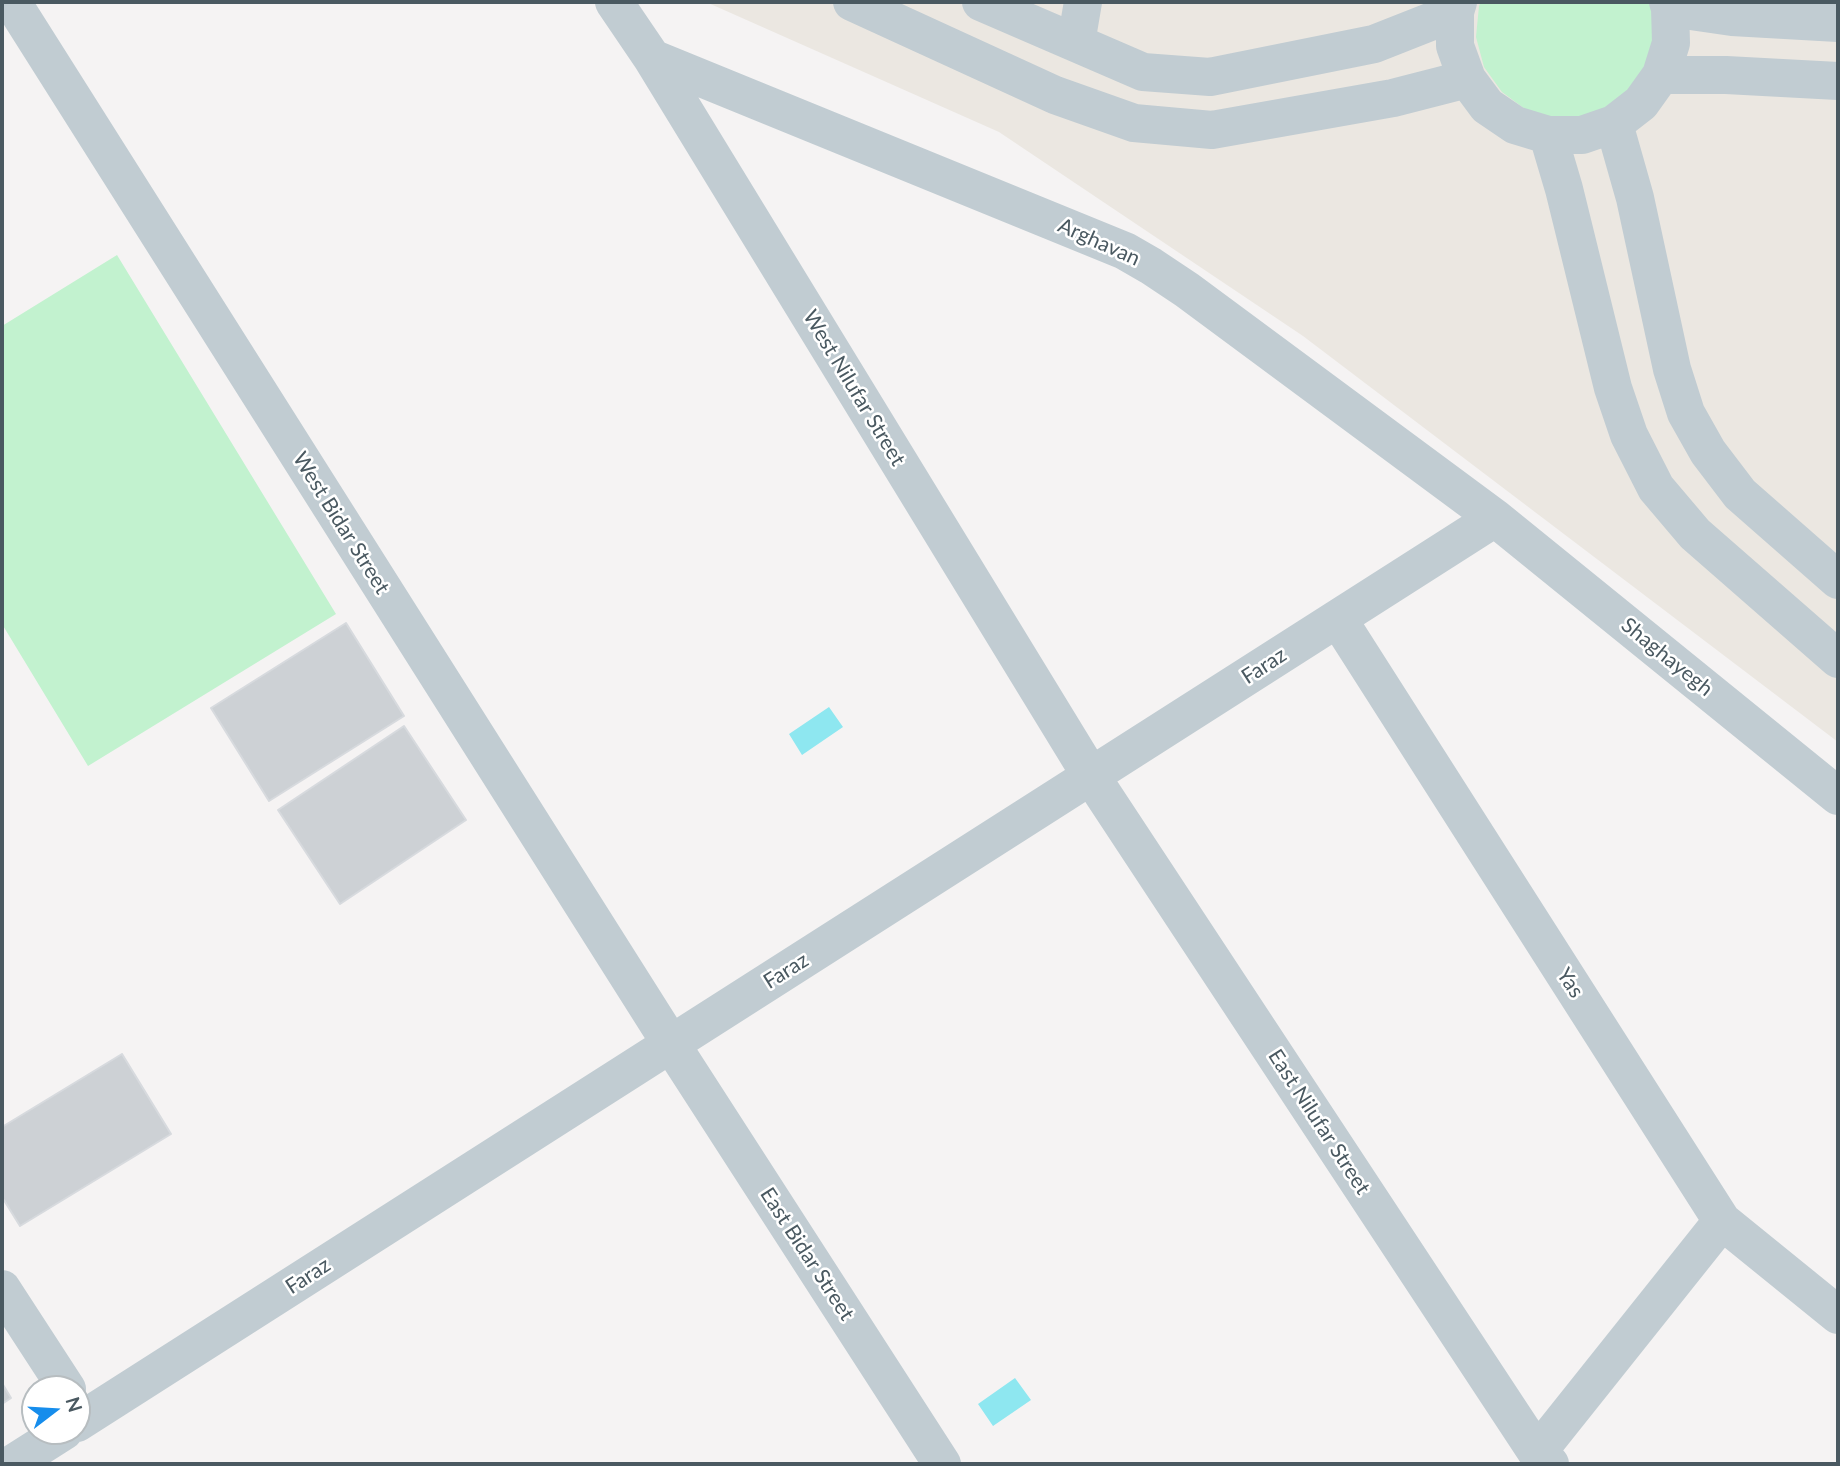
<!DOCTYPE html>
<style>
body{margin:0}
#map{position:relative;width:1840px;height:1466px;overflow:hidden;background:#f5f3f3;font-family:Lato,sans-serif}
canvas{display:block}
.frame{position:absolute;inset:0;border:4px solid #4a5961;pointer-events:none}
.north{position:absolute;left:21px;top:1375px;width:70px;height:70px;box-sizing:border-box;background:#fff;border:2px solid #b7bdc0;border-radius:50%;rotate:73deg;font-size:19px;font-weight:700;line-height:28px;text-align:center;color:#4a5961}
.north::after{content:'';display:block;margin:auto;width:24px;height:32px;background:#168dec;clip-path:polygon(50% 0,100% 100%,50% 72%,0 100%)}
</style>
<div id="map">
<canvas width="1840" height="1466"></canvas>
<div class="frame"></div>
<div class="north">N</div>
</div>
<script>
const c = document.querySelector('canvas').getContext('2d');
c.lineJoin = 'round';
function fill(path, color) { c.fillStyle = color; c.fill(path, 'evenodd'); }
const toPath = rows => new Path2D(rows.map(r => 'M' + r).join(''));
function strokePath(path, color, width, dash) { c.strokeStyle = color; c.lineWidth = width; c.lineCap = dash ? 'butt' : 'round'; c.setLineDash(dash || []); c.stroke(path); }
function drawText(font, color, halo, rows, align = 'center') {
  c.font = font + ' Lato,sans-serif'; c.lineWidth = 5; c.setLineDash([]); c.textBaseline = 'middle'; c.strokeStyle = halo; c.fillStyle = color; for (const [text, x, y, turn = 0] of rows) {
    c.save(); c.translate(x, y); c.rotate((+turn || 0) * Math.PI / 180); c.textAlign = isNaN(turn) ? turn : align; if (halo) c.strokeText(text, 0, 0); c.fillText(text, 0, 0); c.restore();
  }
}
fill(toPath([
 [706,2,1838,2,1838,742,1303,336,999,132]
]), '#ebe7e1');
fill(toPath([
 [1481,2,1649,2,1653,15,1653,43,1645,70,1629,93,1606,109,1579,118,1551,118,1525,109,1502,92,1484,67,1476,37,1479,6],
 [117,255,336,614,88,766,2,624,2,326]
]), '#c2f2cf');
fill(toPath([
 [829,707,843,727,802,755,789,734],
 [1015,1378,1031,1400,993,1426,978,1404]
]), '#8ee7f0');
const building = toPath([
 [346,623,404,716,269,801,211,708,346,623],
 [404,726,466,820,340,904,278,810,404,726],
 [122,1054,171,1134,20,1226,2,1197,2,1127,122,1054],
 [2,1383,11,1398,2,1404,2,1383]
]);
fill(building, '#cdd1d5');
strokePath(building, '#d7dade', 2);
strokePath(toPath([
 [12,2,671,1044,942,1464],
 [614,2,652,58,1091,776,1537,1453,1550,1464],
 [852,2,1055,95,1134,123,1212,130,1393,98,1467,79],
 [981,2,1143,72,1210,77,1374,44,1455,12],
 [1458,2,1455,12,1455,46,1467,79,1487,106,1515,125,1548,135,1582,135,1614,124,1641,103,1661,75,1671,43,1670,8,1668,2],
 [1670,8,1732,17,1838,23],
 [1076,43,1083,2],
 [652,58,1125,251,1151,266,1187,290,1495,518,1838,796],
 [1661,75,1726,75,1838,81],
 [1614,124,1635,198,1672,369,1686,413,1708,452,1740,494,1838,580],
 [1548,135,1564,189,1613,388,1629,435,1656,488,1695,534,1838,659],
 [1338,619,1722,1221,1838,1315],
 [2,1289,67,1389],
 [77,1423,1495,518],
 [1537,1453,1722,1221],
 [12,1464,64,1431]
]), '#c1ccd2', 38);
drawText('21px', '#4a5961', '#fff', [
 ["Arghavan",1099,242,24],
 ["West Nilufar Street",854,388,59],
 ["West Bidar Street",341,523,58],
 ["Shaghayegh",1667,657,39],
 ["Faraz",1264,666,-33],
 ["Faraz",786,971,-32],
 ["Yas",1570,983,57],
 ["East Nilufar Street",1319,1122,57],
 ["East Bidar Street",807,1254,57],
 ["Faraz",308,1276,-33]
]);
</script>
